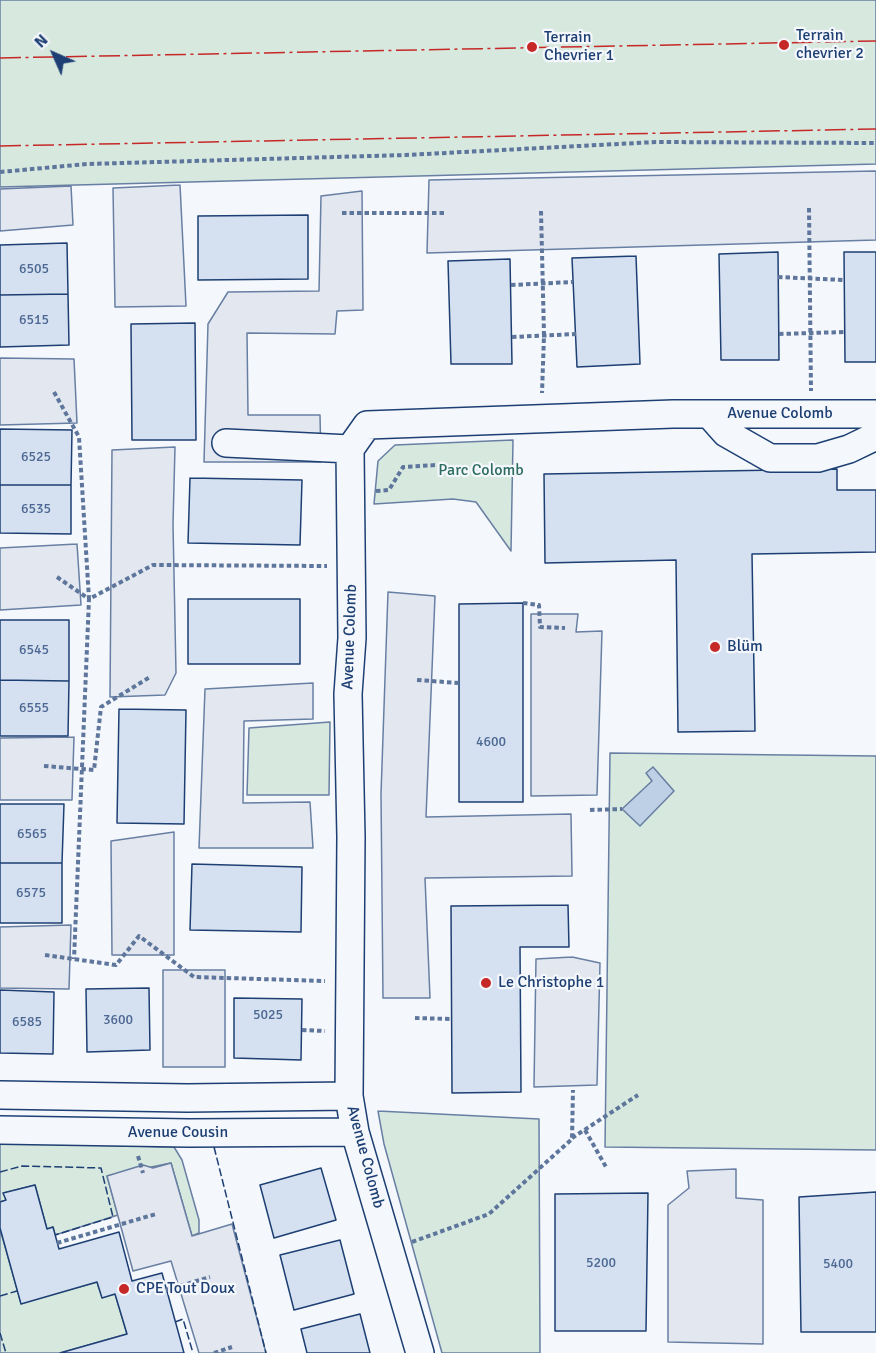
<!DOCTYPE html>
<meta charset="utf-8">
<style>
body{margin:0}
#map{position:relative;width:876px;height:1353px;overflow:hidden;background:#f4f7fb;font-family:Signika,sans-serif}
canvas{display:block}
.north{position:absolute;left:24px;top:24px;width:60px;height:60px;-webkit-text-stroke:4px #f4f7fb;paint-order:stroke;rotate:315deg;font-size:16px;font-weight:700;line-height:24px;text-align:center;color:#1d3f73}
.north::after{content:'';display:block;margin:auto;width:21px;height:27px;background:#1d3f73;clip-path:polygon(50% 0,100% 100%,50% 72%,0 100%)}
</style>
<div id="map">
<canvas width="876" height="1353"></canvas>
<div class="north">N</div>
</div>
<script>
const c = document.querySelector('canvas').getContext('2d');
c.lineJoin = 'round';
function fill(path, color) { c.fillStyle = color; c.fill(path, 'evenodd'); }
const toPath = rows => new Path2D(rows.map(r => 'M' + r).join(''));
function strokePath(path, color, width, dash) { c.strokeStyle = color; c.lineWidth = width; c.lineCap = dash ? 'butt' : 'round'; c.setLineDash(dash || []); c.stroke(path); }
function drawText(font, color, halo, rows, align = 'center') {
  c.font = font + ' Signika,sans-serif'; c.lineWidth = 4.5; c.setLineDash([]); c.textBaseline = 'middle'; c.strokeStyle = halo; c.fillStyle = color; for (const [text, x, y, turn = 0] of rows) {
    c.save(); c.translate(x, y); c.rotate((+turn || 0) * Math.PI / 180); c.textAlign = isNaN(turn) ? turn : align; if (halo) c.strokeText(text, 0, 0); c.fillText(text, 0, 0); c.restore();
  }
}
const green = toPath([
 [0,0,876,0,876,164,0,187,0,0],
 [513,440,511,551,476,502,453,499,374,504,378,461,395,445,513,440],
 [330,722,329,795,247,795,249,728,330,722],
 [610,753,876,756,876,1150,605,1147,610,753],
 [378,1111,539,1119,540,1353,442,1353,384,1144,378,1111],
 [0,1143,174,1147,182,1160,199,1220,199,1233,192,1236,171,1163,107,1176,118,1215,55,1235,53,1227,47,1229,35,1185,4,1193,6,1200,0,1202,0,1143],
 [0,1229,21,1303,97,1282,102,1297,115,1294,127,1334,60,1353,0,1353,0,1229]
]);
fill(green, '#d7e8df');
strokePath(green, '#687fa3', 1.5);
const parking = toPath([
 [876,171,876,240,427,253,429,180,876,171],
 [180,185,186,306,115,307,113,188,180,185],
 [71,186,73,225,0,231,0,189,71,186],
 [362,191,363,310,337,311,335,334,247,333,248,415,320,415,321,462,204,462,208,324,228,292,319,291,321,196,362,191],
 [0,358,74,359,77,423,0,425,0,358],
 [175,447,173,524,176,673,165,695,110,697,112,450,175,447],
 [77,544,81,605,0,610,0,548,77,544],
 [388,592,435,596,426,817,571,814,572,876,425,878,430,998,383,998,381,794,388,592],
 [531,614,578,614,576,632,602,631,597,795,531,796,531,614],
 [313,683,313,719,244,721,243,803,310,802,313,848,199,848,205,689,313,683],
 [74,737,72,800,0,800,0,738,74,737],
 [174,832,174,955,112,955,111,841,174,832],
 [71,925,69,989,0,988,0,927,71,925],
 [572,957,600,963,597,1085,534,1087,536,959,572,957],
 [163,970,225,970,225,1067,163,1067,163,970],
 [171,1163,192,1236,232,1224,266,1353,199,1353,171,1261,133,1271,107,1176,143,1165,153,1168,171,1163],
 [736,1169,736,1198,763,1200,763,1344,668,1342,668,1205,689,1188,687,1171,736,1169]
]);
fill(parking, '#e3e8f0');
strokePath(parking, '#687fa3', 1.5);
const water = toPath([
 [653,767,674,791,640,826,622,809,652,781,646,773,653,767]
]);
fill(water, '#bed0e5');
strokePath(water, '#687fa3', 1.5);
const building = toPath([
 [308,215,308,279,198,280,198,216,308,215],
 [67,243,68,294,0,295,0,245,67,243],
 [778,252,779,360,721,360,719,254,778,252],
 [844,252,876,252,876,362,845,362,844,252],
 [636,256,640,364,577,367,572,258,636,256],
 [510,259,512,364,451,364,448,261,510,259],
 [68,294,69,345,0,347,0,295,68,294],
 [195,323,196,440,132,440,131,324,195,323],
 [0,429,72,430,71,485,0,485,0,429],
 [837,469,837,490,876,490,876,552,752,554,755,731,678,732,676,560,545,563,544,474,837,469],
 [190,478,302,480,300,545,188,543,190,478],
 [0,485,71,485,71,534,0,533,0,485],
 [188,599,300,599,300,664,188,664,188,599],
 [523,603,523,802,459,802,459,604,523,603],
 [0,620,69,620,69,681,0,680,0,620],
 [0,680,69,681,68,736,0,736,0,680],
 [119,709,186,710,184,824,117,823,119,709],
 [0,804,64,804,62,863,0,863,0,804],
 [0,863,62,863,62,923,0,923,0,863],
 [192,864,302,867,301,932,190,930,192,864],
 [568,905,569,947,520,947,521,1092,452,1093,451,906,568,905],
 [149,988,150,1050,87,1052,86,989,149,988],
 [0,990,54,992,53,1054,0,1053,0,990],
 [234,998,302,999,301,1060,234,1058,234,998],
 [321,1168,336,1220,274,1238,260,1185,321,1168],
 [35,1185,47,1229,53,1227,59,1249,119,1232,132,1281,162,1273,184,1353,60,1353,127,1334,115,1294,102,1298,97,1282,21,1304,0,1228,0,1202,6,1200,3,1193,35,1185],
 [876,1192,876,1332,801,1332,799,1197,876,1192],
 [648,1193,646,1331,555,1331,555,1194,648,1193],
 [340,1240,354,1294,294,1310,280,1255,340,1240],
 [360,1314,370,1353,307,1353,301,1329,360,1314]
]);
fill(building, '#d5e0f0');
strokePath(building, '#1d3f73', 1.5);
const minor = toPath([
 [710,415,726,433,770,458,818,458,849,449,876,436],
 [226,443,350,449],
 [0,1095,187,1098,349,1096],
 [0,1130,189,1133,355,1132],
 [420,1353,355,1132,349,1096,351,837,348,694,352,638,350,449,367,425,673,414,876,414]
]);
strokePath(minor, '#1d3f73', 30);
strokePath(toPath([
 [0,172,87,164,406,155,656,142,876,143],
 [809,208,811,391],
 [541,211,544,335,542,393],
 [342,213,445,213],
 [778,277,844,280],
 [511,285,573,282],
 [779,334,844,332],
 [512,337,576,334],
 [54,392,79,437,89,599,153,565,327,566],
 [376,491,389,490,403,467,437,465],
 [57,577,89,599,74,959],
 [523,603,539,605,540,627,565,628],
 [417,680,459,683],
 [44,766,94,770,101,707,150,677],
 [590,810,622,809],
 [45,955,116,965,139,936,194,977,325,981],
 [415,1018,451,1019],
 [302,1030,325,1031],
 [585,1130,606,1167],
 [572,1138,638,1095],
 [138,1156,143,1173],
 [412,1242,489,1214,572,1139,573,1090],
 [57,1243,156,1214],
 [166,1290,210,1277],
 [214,1353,232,1347]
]), '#5e769c', 4, [4.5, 3]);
strokePath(minor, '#f4f7fb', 27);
strokePath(toPath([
 [214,1147,266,1353],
 [0,1172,22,1166,101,1168,113,1217,55,1235],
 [0,1296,17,1291],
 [175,1322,183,1319,193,1353],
 [0,1333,6,1353]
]), '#1d3f73', 1.5, [8, 3]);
strokePath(toPath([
 [0,58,876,41],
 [0,146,876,129]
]), '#c62828', 1.5, [21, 4.5, 3, 4.5]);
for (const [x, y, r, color] of [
 [784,45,6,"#c62828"],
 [532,47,6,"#c62828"],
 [715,647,6,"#c62828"],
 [486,983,6,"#c62828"],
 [124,1289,6,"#c62828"]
]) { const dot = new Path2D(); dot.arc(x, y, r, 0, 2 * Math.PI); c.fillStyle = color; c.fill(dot); strokePath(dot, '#f4f7fb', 2); }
drawText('14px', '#4b6792', null, [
 ["6505",34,269],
 ["6515",34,320],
 ["6525",36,457],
 ["6535",36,509],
 ["6545",34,650],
 ["6555",34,708],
 ["4600",491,742],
 ["6565",32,834],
 ["6575",31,893],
 ["5025",268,1015],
 ["3600",118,1020],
 ["6585",27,1022],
 ["5200",601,1263],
 ["5400",838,1264]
]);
drawText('16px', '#1d3f73', '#f4f7fb', [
 ["Terrain",796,36],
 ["chevrier 2",796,54],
 ["Terrain",544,38],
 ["Chevrier 1",544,56],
 ["Blüm",727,647],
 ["Le Christophe 1",498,983],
 ["CPE Tout Doux",136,1289]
], 'left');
drawText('16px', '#1d3f73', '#f4f7fb', [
 ["Avenue Colomb",780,414],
 ["Avenue Colomb",350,637,-88],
 ["Avenue Cousin",178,1133],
 ["Avenue Colomb",365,1157,75]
]);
drawText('16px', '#2c6c60', '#f4f7fb', [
 ["Parc Colomb",481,471]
]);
</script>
